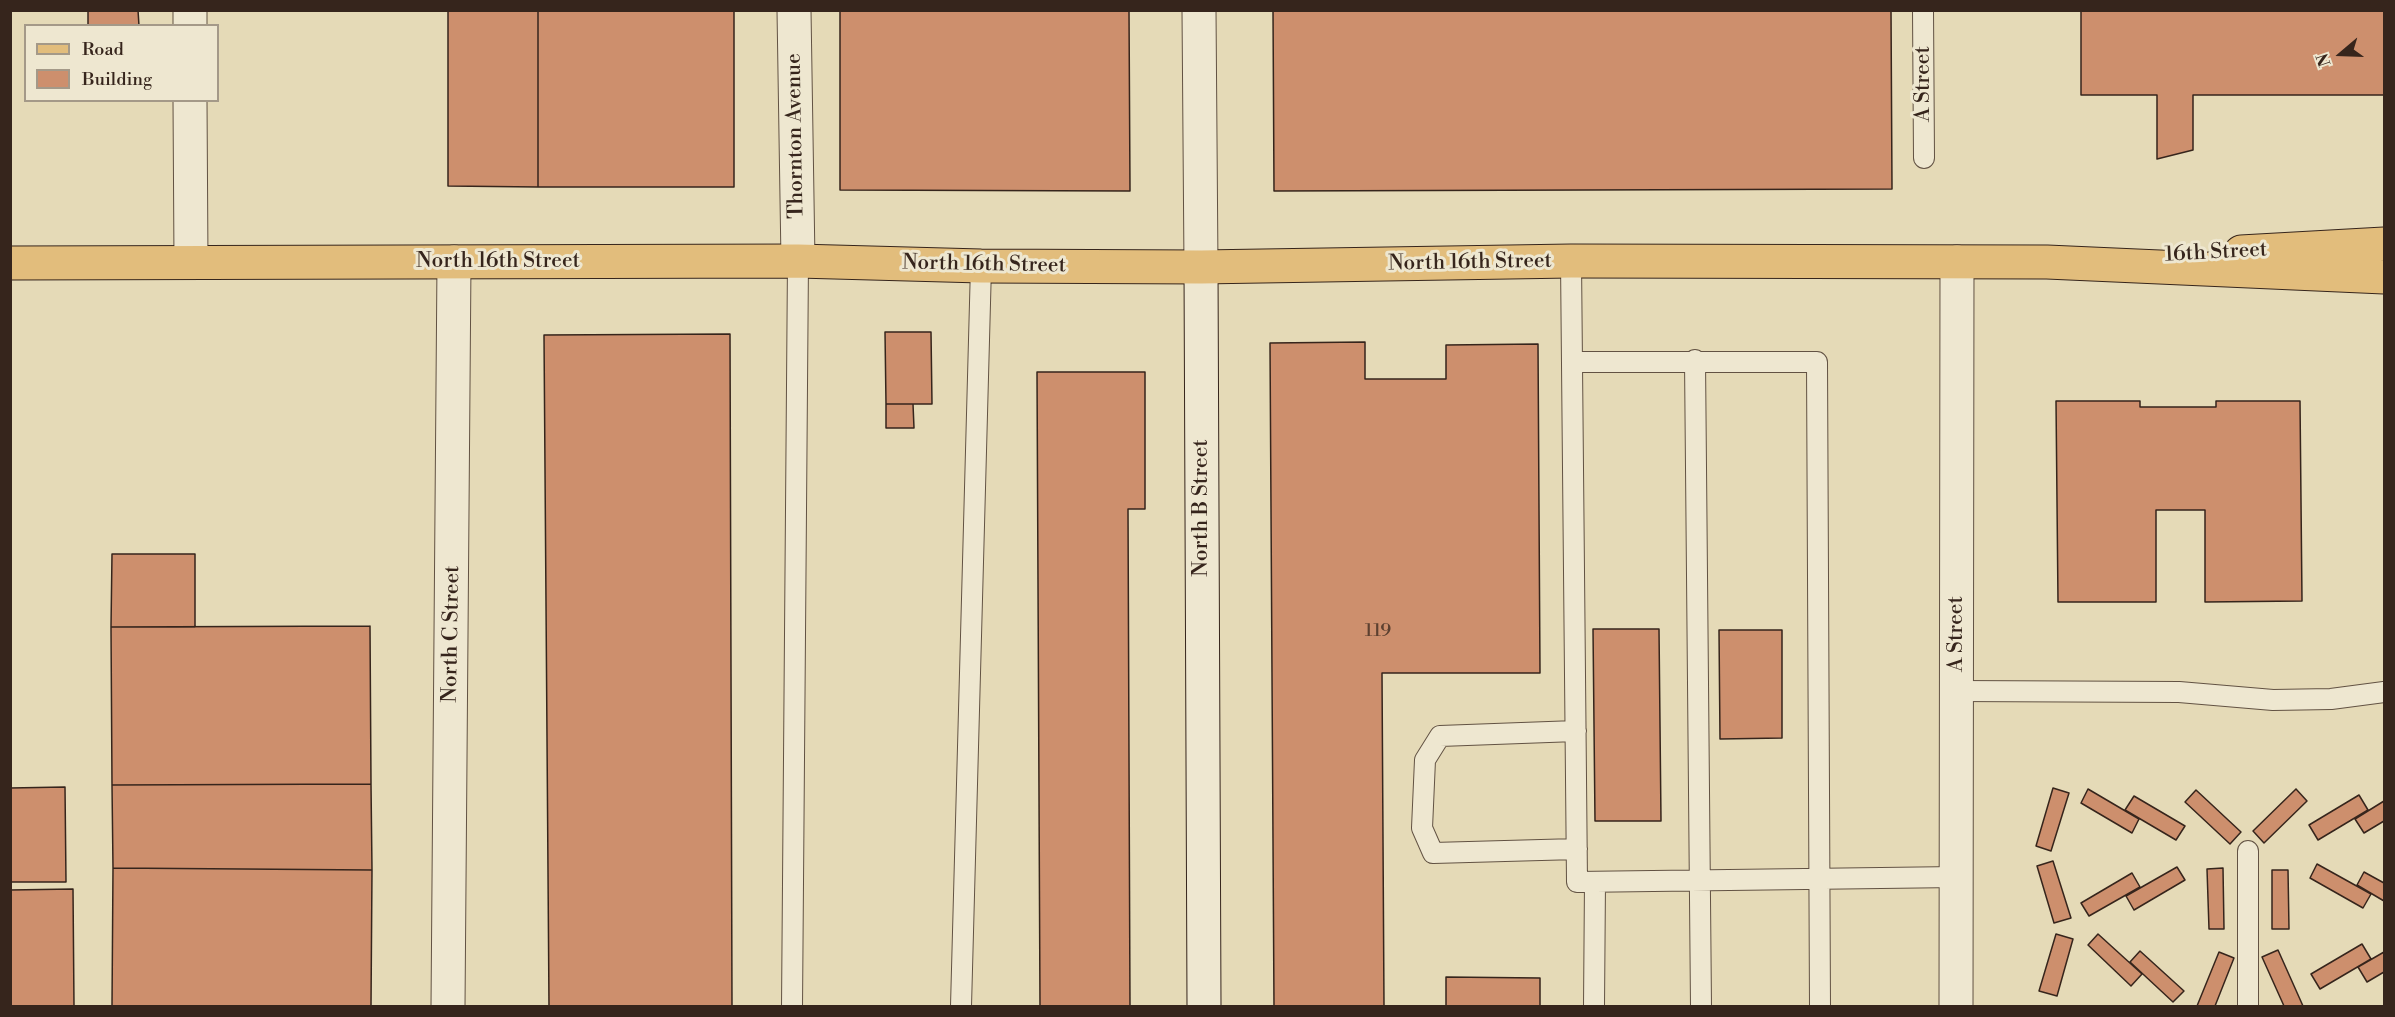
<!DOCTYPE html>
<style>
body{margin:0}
#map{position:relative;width:2395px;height:1017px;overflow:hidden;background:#e5dab7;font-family:"Libre Bodoni",serif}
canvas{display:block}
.frame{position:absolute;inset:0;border:12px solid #36251c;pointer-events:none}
.legend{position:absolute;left:24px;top:24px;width:195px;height:78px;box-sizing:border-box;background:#eee7d0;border:2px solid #a49988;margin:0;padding:8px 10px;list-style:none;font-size:18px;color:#36251c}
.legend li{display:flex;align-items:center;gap:12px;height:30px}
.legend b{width:30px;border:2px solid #a49988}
.north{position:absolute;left:2311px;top:24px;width:60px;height:60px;-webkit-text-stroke:4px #eee7d0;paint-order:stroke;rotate:251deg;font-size:16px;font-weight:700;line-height:24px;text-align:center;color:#36251c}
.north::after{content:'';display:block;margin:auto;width:21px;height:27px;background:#36251c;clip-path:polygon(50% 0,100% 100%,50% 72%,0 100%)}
</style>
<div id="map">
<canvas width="2395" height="1017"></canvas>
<div class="frame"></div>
<ul class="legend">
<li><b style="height:8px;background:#e2bd7c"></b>Road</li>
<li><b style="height:16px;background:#cd8f6d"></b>Building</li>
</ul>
<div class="north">N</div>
</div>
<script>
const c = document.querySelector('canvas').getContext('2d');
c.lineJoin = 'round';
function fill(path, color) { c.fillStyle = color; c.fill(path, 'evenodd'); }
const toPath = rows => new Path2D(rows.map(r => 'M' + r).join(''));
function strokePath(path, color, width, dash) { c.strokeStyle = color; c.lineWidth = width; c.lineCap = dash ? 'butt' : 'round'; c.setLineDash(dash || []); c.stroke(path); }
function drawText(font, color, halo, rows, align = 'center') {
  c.font = font + ' "Libre Bodoni",serif'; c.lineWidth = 6; c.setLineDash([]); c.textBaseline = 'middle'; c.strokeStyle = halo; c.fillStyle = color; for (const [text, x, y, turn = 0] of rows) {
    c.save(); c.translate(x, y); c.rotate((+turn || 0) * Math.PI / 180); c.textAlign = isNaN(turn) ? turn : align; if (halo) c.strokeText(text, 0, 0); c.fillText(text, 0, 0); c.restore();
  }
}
const building = toPath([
 [88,10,138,10,139,26,88,26,88,10],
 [448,10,538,10,538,187,448,186,448,10],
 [538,10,734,10,734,187,538,187,538,10],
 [840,10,1129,10,1130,191,840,190,840,10],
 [1273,10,1891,10,1892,189,1274,191,1273,10],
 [2081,10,2384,10,2384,95,2193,95,2193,150,2157,159,2157,95,2081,95,2081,10],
 [885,332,931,332,932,404,886,404,885,332],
 [730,334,732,1006,549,1006,544,335,730,334],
 [1365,342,1365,379,1446,379,1446,345,1538,344,1540,673,1382,673,1384,1006,1274,1006,1270,343,1365,342],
 [1037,372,1145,372,1145,509,1128,509,1130,1006,1040,1006,1037,372],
 [2056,401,2140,401,2140,407,2216,407,2216,401,2300,401,2302,601,2205,602,2205,510,2156,510,2156,602,2058,602,2056,401],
 [886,404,913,404,914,428,886,428,886,404],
 [112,554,195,554,195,627,111,627,112,554],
 [370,626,371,784,112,785,111,627,370,626],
 [1593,629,1659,629,1661,821,1595,821,1593,629],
 [1719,630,1782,630,1782,738,1720,739,1719,630],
 [371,784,372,870,113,868,112,785,371,784],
 [65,787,66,882,10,882,10,788,65,787],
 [2053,788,2069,793,2051,851,2036,846,2053,788],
 [2088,789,2139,819,2132,833,2081,803,2088,789],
 [2296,789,2307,801,2264,843,2253,831,2296,789],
 [2196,790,2241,832,2230,844,2185,802,2196,790],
 [2359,795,2368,810,2318,840,2309,825,2359,795],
 [2134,796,2185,826,2176,840,2125,810,2134,796],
 [2384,801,2384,821,2364,833,2355,819,2384,801],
 [2053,861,2071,918,2054,923,2037,866,2053,861],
 [2317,864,2371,894,2363,908,2310,878,2317,864],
 [2177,867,2185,880,2134,910,2126,896,2177,867],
 [113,868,372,870,371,1006,112,1006,113,868],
 [2223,868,2224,929,2209,929,2207,869,2223,868],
 [2272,870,2288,870,2289,929,2272,929,2272,870],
 [2364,872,2384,883,2384,901,2357,885,2364,872],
 [2132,873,2140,887,2089,916,2081,903,2132,873],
 [73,889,74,1006,10,1006,10,890,73,889],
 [2056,934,2073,939,2057,996,2039,991,2056,934],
 [2098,934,2142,974,2131,986,2088,945,2098,934],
 [2362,944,2371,959,2320,989,2311,974,2362,944],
 [2278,950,2303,1006,2284,1006,2262,957,2278,950],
 [2140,951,2184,991,2173,1002,2130,962,2140,951],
 [2219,952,2234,958,2215,1006,2197,1006,2219,952],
 [2384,952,2384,972,2367,982,2358,967,2384,952],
 [1446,977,1540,978,1540,1006,1446,1006,1446,977]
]);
fill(building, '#cd8f6d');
strokePath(building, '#36251c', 1.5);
const lane = toPath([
 [1923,10,1924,158],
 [1571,261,1577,882,1957,877],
 [1695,360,1701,1006],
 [1572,362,1817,362,1820,1006],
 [1957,691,2179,692,2273,700,2331,699,2384,692],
 [1576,731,1440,736,1425,760,1422,828,1433,853,1577,849],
 [2248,851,2248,1006],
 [792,1006,798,261],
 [961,1006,981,266],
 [1594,1006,1595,882]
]);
const street = toPath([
 [190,10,190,26],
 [794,10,798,261],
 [1199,10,1201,267],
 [190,100,191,262],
 [448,1006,454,262],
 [1956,1006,1957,262]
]);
const secondary = toPath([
 [1201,267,1204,1006]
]);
const primary = toPath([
 [2241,252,2384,244],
 [10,263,798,261,981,266,1201,267,1571,261,2047,262,2384,277]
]);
strokePath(lane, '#625243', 22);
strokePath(street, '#625243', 35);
strokePath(secondary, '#36251c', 35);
strokePath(primary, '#36251c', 35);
strokePath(lane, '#eee7d0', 20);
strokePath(street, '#eee7d0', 33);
strokePath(secondary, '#eee7d0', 33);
strokePath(primary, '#e2bd7c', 33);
drawText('18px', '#5c4030', null, [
 ["119",1378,632]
]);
drawText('21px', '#36251c', '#eee7d0', [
 ["A Street",1924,84,-90],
 ["Thornton Avenue",796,136,-91],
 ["16th Street",2216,253,-3],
 ["North 16th Street",498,262],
 ["North 16th Street",1470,263,-1],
 ["North 16th Street",984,265,1],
 ["North B Street",1202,508,-90],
 ["North C Street",452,634,-89],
 ["A Street",1957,634,-90]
]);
</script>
